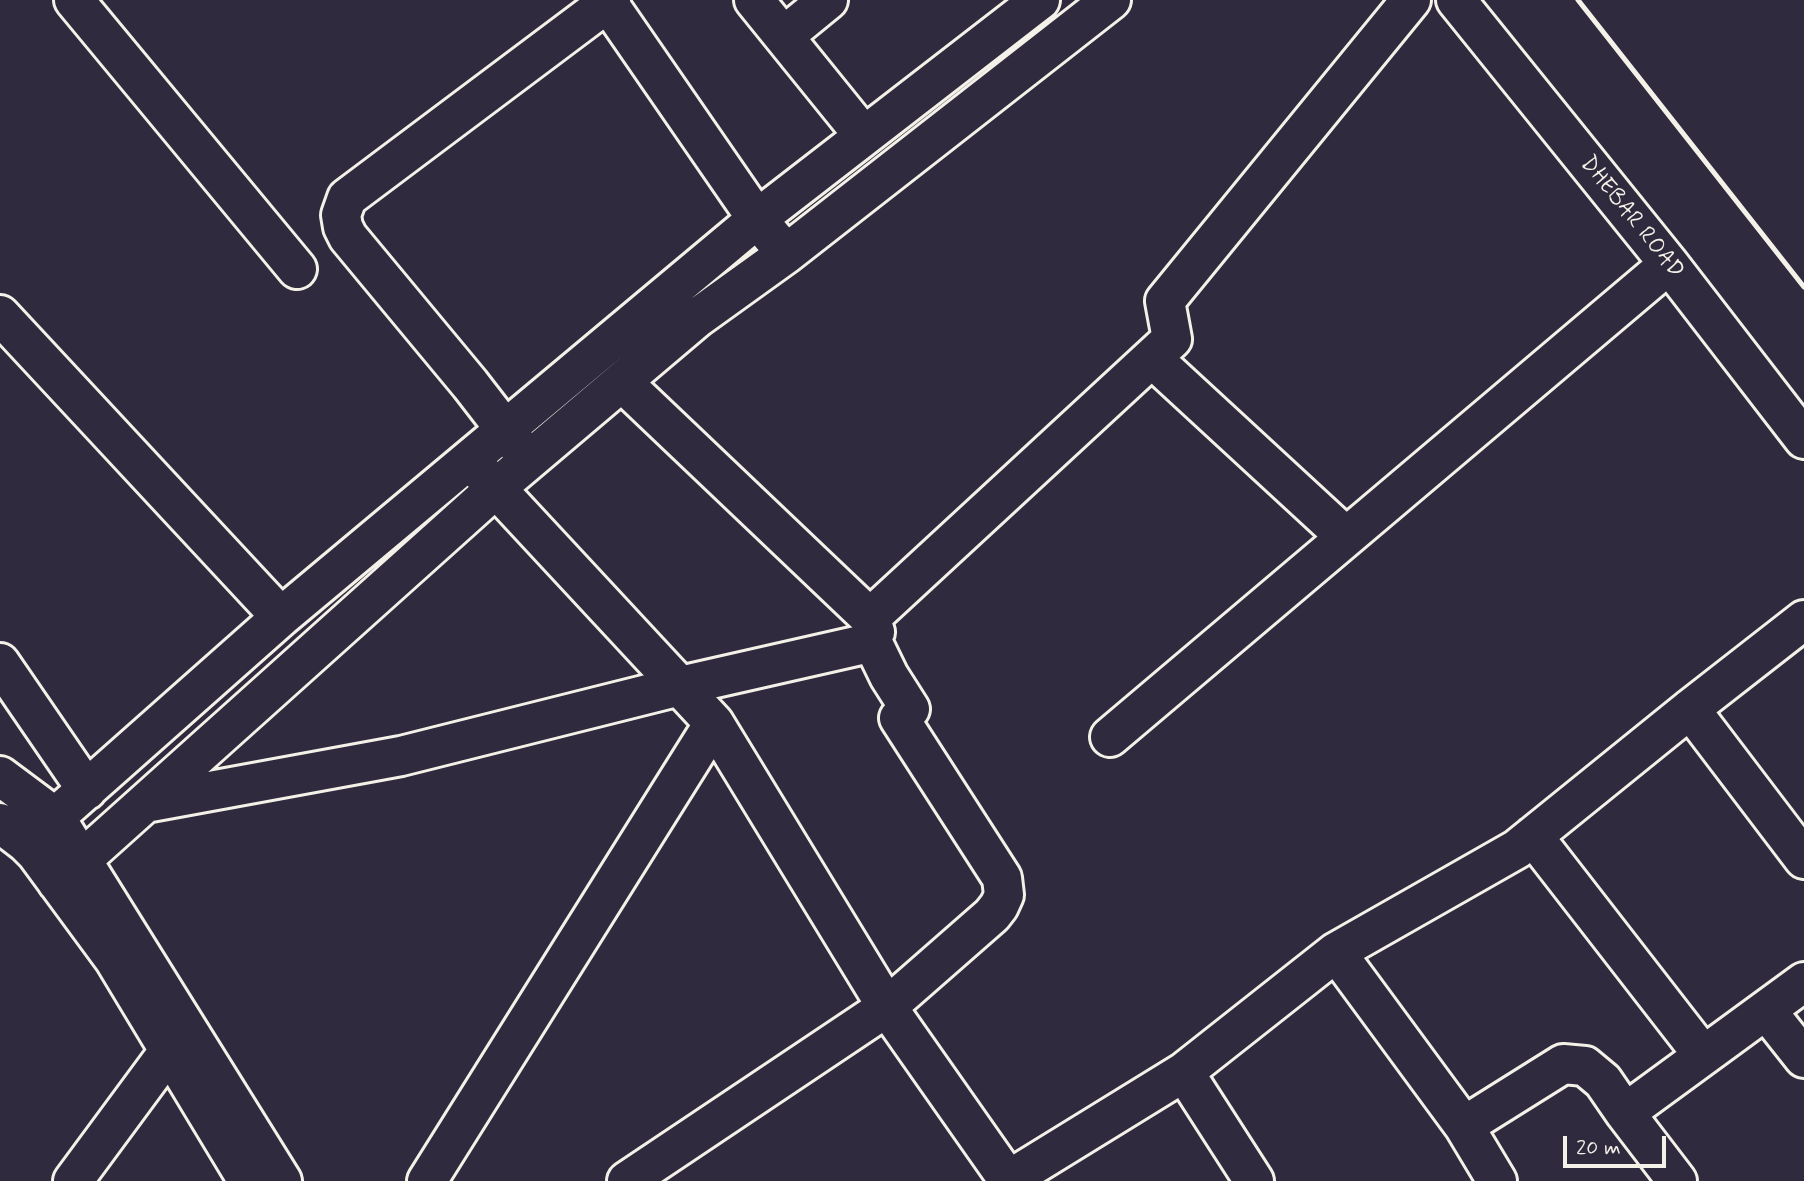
<!DOCTYPE html>
<style>
body{margin:0}
#map{position:relative;width:1804px;height:1181px;overflow:hidden;background:#2f2a3d;font-family:Mynerve,sans-serif}
canvas{display:block}
.scale{position:absolute;left:1563px;top:1136px;width:103px;height:32px;box-sizing:border-box;border:4px solid #f4f1e8;border-top:0;padding-left:9px;font-size:21px;line-height:24px;white-space:nowrap;color:#f4f1e8;-webkit-text-stroke:5px #2f2a3d;paint-order:stroke}
</style>
<div id="map">
<canvas width="1804" height="1181"></canvas>
<div class="scale">20 m</div>
</div>
<script>
const c = document.querySelector('canvas').getContext('2d');
c.lineJoin = 'round';
const toPath = rows => new Path2D(rows.map(r => 'M' + r).join(''));
function strokePath(path, color, width, dash) { c.strokeStyle = color; c.lineWidth = width; c.lineCap = dash ? 'butt' : 'round'; c.setLineDash(dash || []); c.stroke(path); }
function drawText(font, color, halo, rows, align = 'center') {
  c.font = font + ' Mynerve,sans-serif'; c.lineWidth = 5; c.setLineDash([]); c.textBaseline = 'middle'; c.strokeStyle = halo; c.fillStyle = color; for (const [text, x, y, turn = 0] of rows) {
    c.save(); c.translate(x, y); c.rotate((+turn || 0) * Math.PI / 180); c.textAlign = isNaN(turn) ? turn : align; if (halo) c.strokeText(text, 0, 0); c.fillText(text, 0, 0); c.restore();
  }
}
const minor = toPath([
 [74,0,297,269],
 [606,0,757,219,774,239],
 [754,0,864,136],
 [1456,0,1669,264,1804,439],
 [784,36,828,0],
 [0,315,281,617],
 [1166,371,1346,537],
 [521,450,470,384,348,237,343,227,341,215,347,198,611,0],
 [479,470,714,723,887,1007,1009,1181],
 [870,618,1172,339,1165,301,1411,0],
 [871,639,889,676,910,709],
 [0,663,87,790],
 [1690,709,1804,859],
 [1110,737,1669,264],
 [0,776,55,817,282,1181],
 [145,803,401,756,680,686,865,644,871,639,875,632,870,618,622,382],
 [0,823,26,843,36,853,114,959,248,1181],
 [1533,836,1703,1055],
 [26,843,281,617,757,219,1040,0],
 [57,882,495,489,697,318,786,254,1111,0],
 [1336,952,1464,1126,1497,1181],
 [1766,1010,1804,1058],
 [1184,1072,1254,1181],
 [1625,1113,1804,982],
 [1464,1126,1563,1064,1585,1066,1603,1081,1625,1113,1677,1181],
 [73,1181,183,1032],
 [427,1181,714,723],
 [627,1181,887,1007,992,915,999,906,1004,895,1002,878,899,718],
 [1007,1181,1184,1072,1336,952,1517,849,1690,709,1804,620]
]);
strokePath(minor, '#f4f1e8', 44);
strokePath(minor, '#2f2a3d', 38);
strokePath(toPath([
 [1578,0,1804,287]
]), '#f4f1e8', 5);
drawText('23px', '#f4f1e8', '#2f2a3d', [
 ["DHEBAR ROAD",1631,218,51]
]);
</script>
